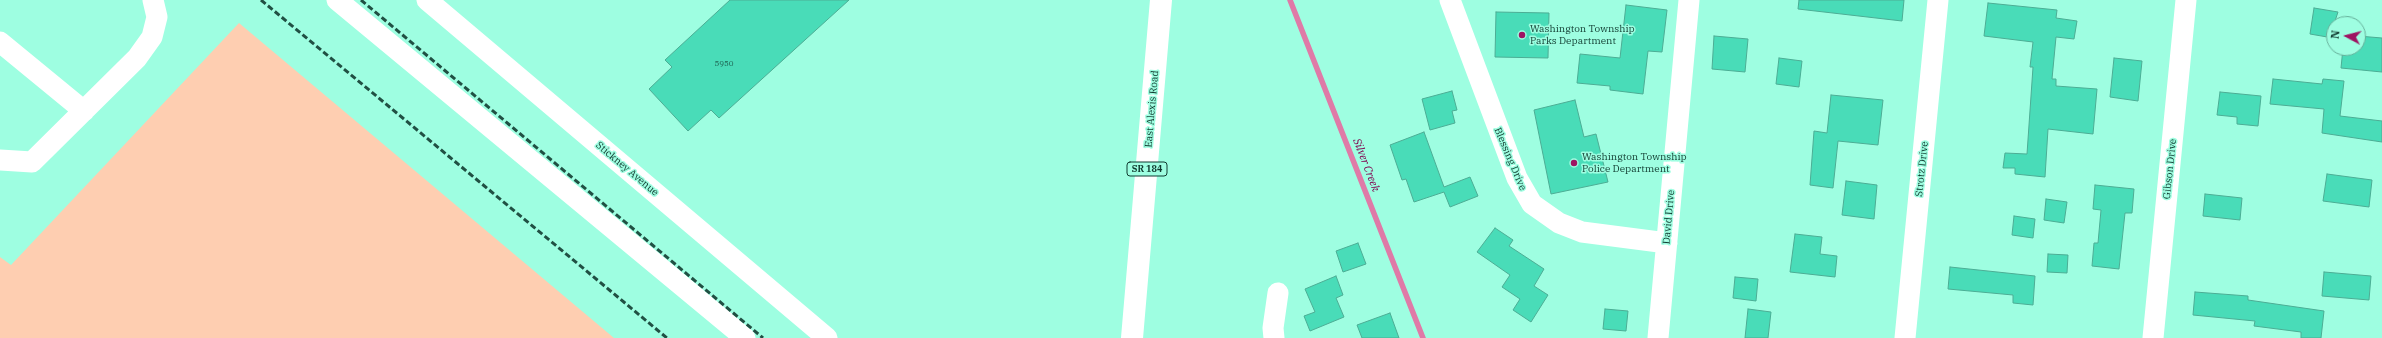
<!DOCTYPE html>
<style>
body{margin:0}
#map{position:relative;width:2382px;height:338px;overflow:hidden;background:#9efee1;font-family:"IBM Plex Serif",serif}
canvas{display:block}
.north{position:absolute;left:2326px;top:16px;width:40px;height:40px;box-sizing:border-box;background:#9efee1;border:1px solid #66b09a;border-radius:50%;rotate:277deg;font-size:11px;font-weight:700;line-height:16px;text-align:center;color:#113b30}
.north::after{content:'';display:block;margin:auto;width:14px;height:18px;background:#9e1462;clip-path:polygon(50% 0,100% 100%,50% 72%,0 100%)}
</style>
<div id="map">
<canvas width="2382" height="338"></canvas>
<div class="north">N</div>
</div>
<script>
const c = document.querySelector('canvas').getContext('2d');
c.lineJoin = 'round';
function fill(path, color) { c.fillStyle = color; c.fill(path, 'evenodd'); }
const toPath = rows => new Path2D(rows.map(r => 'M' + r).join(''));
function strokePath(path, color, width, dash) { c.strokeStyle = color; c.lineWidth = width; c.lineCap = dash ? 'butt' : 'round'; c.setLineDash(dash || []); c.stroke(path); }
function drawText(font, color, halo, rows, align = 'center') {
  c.font = font + ' "IBM Plex Serif",serif'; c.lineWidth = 3; c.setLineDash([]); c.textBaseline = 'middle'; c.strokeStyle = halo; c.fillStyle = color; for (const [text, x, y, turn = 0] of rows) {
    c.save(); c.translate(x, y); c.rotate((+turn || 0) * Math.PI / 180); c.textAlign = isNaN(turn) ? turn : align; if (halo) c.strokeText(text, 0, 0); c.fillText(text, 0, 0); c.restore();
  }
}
fill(toPath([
 [239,23,614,338,0,338,0,257,11,265]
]), '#feceb1');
strokePath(toPath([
 [1290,0,1423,338]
]), '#df7aa7', 5.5);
const building = toPath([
 [730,0,849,0,719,118,711,110,688,131,649,89,672,67,665,60,730,0],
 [1799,0,1904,0,1902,21,1798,9,1799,0],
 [1988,3,2057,10,2056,18,2077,21,2074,39,2056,37,2052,79,2056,79,2056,86,2097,89,2093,134,2048,129,2045,177,2015,174,2015,168,2003,168,2005,153,2027,154,2033,67,2030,67,2033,42,1984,36,1988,3],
 [1626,5,1667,10,1662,52,1648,51,1643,94,1610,90,1610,86,1577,83,1580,54,1620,58,1626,5],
 [2314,8,2338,12,2334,24,2333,38,2310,34,2314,8],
 [1496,12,1549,13,1548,58,1495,57,1496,12],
 [1714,36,1748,39,1745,72,1712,69,1714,36],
 [2358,36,2382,38,2382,72,2341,68,2343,48,2358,48,2358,36],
 [1779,58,1802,61,1799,87,1776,84,1779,58],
 [2114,58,2142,61,2138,101,2110,97,2114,58],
 [2273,79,2322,84,2323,79,2344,81,2340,116,2382,121,2382,142,2322,133,2324,109,2270,104,2273,79],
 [1452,91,1457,110,1452,111,1455,123,1430,130,1422,99,1452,91],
 [2220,92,2261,96,2258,126,2237,124,2237,117,2217,115,2220,92],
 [1831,95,1883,100,1878,145,1838,141,1833,188,1810,185,1814,131,1827,133,1831,95],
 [1575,100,1584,137,1596,134,1608,182,1551,194,1534,110,1575,100],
 [1424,132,1444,187,1470,177,1478,196,1450,207,1444,192,1414,202,1406,179,1402,180,1390,145,1424,132],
 [2327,174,2372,180,2369,207,2323,201,2327,174],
 [1846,181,1877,185,1874,219,1842,215,1846,181],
 [2095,185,2134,189,2132,213,2125,213,2119,269,2092,266,2094,243,2098,243,2101,210,2093,209,2095,185],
 [2205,194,2242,198,2240,220,2203,216,2205,194],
 [2046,199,2067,202,2064,223,2044,220,2046,199],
 [2014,216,2035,219,2033,238,2012,235,2014,216],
 [1495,228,1513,240,1509,246,1544,269,1534,286,1548,295,1531,322,1513,310,1520,299,1502,287,1510,275,1477,252,1495,228],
 [1795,234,1822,237,1820,254,1837,256,1835,277,1790,272,1795,234],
 [1358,243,1366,264,1343,272,1336,251,1358,243],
 [2048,254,2068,255,2067,273,2047,272,2048,254],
 [1950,267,2035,276,2033,305,2013,303,2013,295,1948,289,1950,267],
 [2324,272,2371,276,2369,300,2322,296,2324,272],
 [1336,276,1343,295,1336,298,1344,317,1310,331,1304,316,1315,312,1305,289,1336,276],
 [1735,277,1758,279,1756,301,1733,298,1735,277],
 [2195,292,2248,296,2248,300,2324,311,2321,338,2301,338,2301,332,2254,326,2255,321,2193,315,2195,292],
 [1605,309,1628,311,1626,331,1603,329,1605,309],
 [1748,309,1771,312,1768,338,1745,338,1748,309],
 [1390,313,1399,338,1362,338,1357,325,1390,313]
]);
fill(building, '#49dcb8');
strokePath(building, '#4cad94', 1);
strokePath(toPath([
 [337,0,745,338],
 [427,0,827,338],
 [1450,0,1517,178,1532,204,1559,223,1582,232,1667,243],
 [0,42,84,111],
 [0,160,32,162,137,58,152,37,157,17,153,0],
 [1274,338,1273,328,1278,293],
 [1658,338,1689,0],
 [1905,338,1938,0],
 [2153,338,2186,0]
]), '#fff', 21);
strokePath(toPath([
 [1132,338,1161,0]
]), '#fff', 22);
strokePath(toPath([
 [261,0,667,338],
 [361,0,763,338]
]), '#205043', 3, [6, 3]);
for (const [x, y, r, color] of [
 [1522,35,4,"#9e1462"],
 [1574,163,4,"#9e1462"]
]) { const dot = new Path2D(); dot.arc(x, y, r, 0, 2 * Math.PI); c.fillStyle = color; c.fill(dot); strokePath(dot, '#9efee1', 1.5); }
drawText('8px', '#1f6352', null, [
 ["5950",724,64]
]);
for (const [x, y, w] of [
 [1147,169,40]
]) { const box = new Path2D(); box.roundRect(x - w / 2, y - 7, w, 14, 3); c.fillStyle = '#9efee1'; c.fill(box); strokePath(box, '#113b30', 1); }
drawText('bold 9px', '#113b30', null, [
 ["SR 184",1147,169]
]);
drawText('10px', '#113b30', '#9efee1', [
 ["Washington Township",1530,29],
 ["Parks Department",1530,41],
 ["Washington Township",1582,157],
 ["Police Department",1582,169]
], 'left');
drawText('10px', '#113b30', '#9efee1', [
 ["East Alexis Road",1152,109,-85],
 ["Blessing Drive",1510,159,67],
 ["Stickney Avenue",627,169,40],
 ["Strotz Drive",1922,169,-84],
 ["Gibson Drive",2170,169,-84],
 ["David Drive",1669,217,-85]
]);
drawText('italic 11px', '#81004d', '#9efee1', [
 ["Silver Creek",1366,165,69]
]);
</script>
